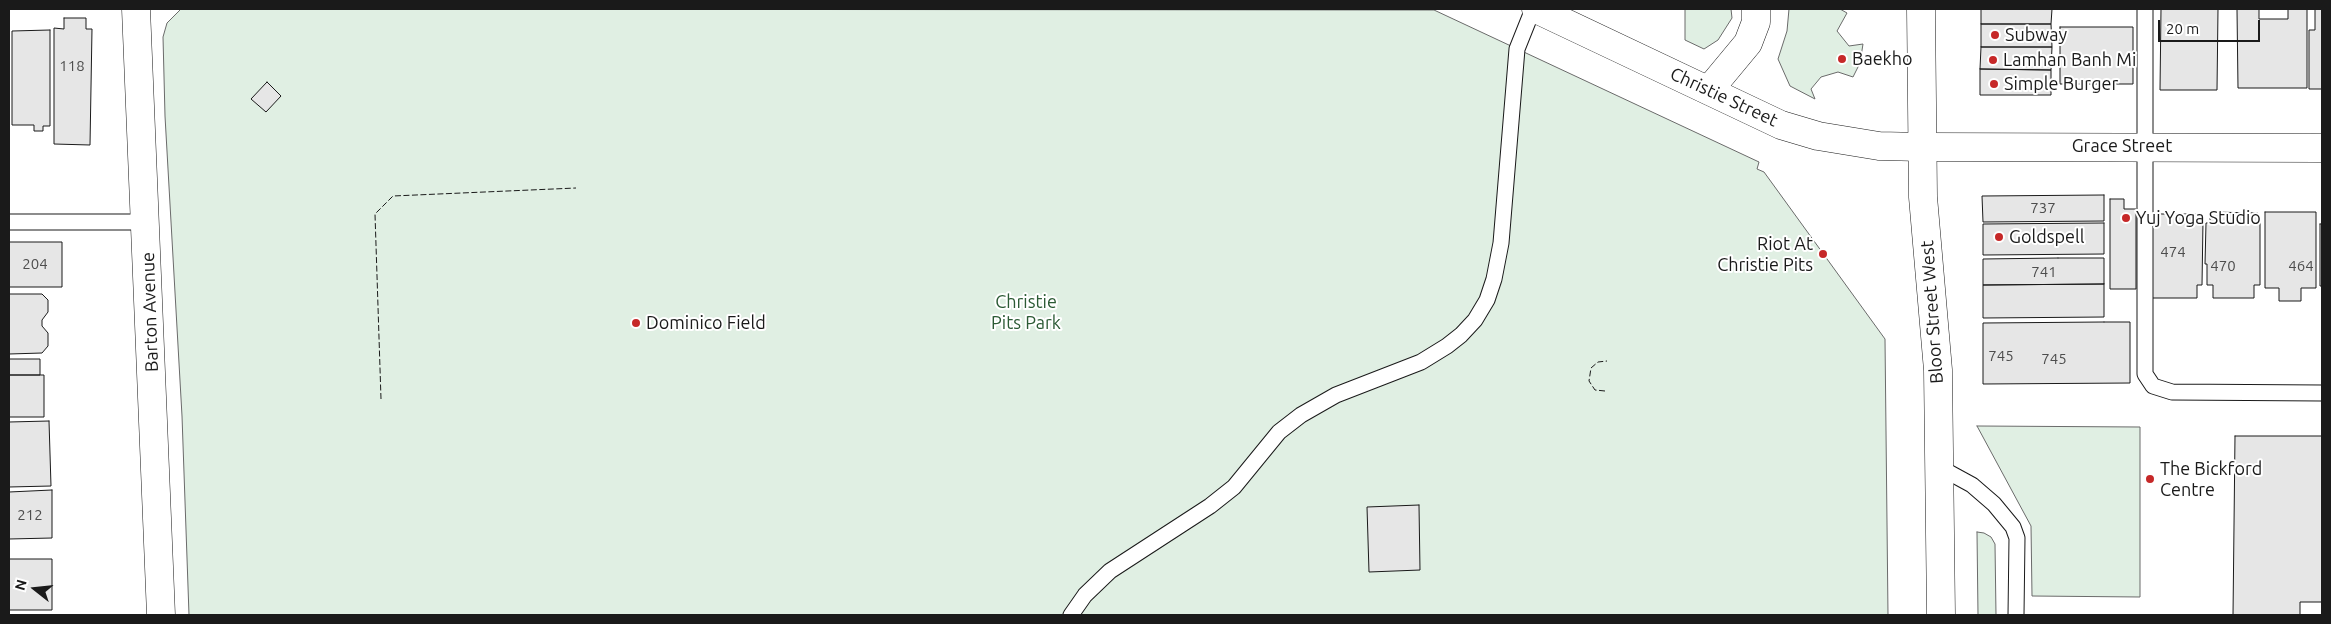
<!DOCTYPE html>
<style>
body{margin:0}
#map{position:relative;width:2331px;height:624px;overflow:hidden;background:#fff;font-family:Ubuntu,sans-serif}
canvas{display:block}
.frame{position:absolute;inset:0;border:10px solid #1a1a1a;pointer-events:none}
.north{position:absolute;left:10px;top:564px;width:50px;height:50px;-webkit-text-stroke:4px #fff;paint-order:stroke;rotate:286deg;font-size:14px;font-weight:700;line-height:20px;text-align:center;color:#1a1a1a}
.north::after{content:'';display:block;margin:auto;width:18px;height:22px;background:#1a1a1a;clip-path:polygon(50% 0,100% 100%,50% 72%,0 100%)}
.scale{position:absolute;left:2158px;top:20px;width:102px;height:22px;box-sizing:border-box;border:2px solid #1a1a1a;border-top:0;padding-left:6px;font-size:15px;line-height:18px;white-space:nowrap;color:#1a1a1a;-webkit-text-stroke:4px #fff;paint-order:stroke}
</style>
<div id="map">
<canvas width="2331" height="624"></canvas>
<div class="frame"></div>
<div class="north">N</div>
<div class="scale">20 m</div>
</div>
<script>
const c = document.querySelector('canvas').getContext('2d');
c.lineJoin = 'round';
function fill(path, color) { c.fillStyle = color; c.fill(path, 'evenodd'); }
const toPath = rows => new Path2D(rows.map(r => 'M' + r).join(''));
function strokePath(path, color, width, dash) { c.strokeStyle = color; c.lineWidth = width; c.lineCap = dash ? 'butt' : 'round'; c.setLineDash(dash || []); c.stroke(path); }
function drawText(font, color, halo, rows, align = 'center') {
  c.font = font + ' Ubuntu,sans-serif'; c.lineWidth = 4; c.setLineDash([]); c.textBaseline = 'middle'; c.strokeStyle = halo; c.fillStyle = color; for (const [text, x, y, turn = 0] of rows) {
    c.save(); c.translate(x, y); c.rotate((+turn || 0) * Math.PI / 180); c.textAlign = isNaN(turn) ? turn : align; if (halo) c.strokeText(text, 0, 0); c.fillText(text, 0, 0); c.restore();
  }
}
const green = toPath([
 [181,9,1434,10,1759,162,1757,169,1764,172,1885,339,1888,615,189,615,182,416,165,116,163,37,167,23,181,9],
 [1685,9,1731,9,1732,18,1718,40,1704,49,1685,40,1685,9],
 [1789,9,1840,9,1847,13,1837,31,1849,46,1863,44,1860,63,1853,77,1838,72,1821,77,1811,89,1815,99,1790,86,1778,59,1787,31,1789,9],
 [1977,426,2140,427,2140,597,2032,596,2031,526,1977,426],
 [1977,532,1984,533,1991,537,1995,544,1996,615,1978,615,1977,532]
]);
fill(green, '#e0efe3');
strokePath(green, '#6a6a6a', 1);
const building = toPath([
 [1981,9,2052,9,2051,24,1981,24,1981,9],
 [2161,9,2218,9,2217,90,2160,90,2161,9],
 [2237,9,2259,9,2259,19,2288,19,2288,9,2307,9,2307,88,2238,88,2237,9],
 [2315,9,2322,9,2322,89,2309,89,2309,30,2315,30,2315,9],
 [64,18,86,18,86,29,92,29,90,145,54,144,54,28,64,29,64,18],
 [1981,24,2051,24,2052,47,1981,47,1981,24],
 [2060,27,2133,27,2133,84,2060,84,2060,27],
 [50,30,50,126,43,126,43,131,34,131,34,125,12,125,12,31,50,30],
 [1981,47,2052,47,2051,70,1980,69,1981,47],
 [1980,69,2051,70,2051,95,1980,95,1980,69],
 [267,82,281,96,266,112,251,99,267,82],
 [2104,195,2104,221,1983,222,1982,196,2104,195],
 [2110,199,2124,199,2124,209,2136,209,2136,289,2110,289,2110,199],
 [2210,212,2258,213,2258,223,2260,222,2260,285,2254,285,2254,298,2213,298,2213,285,2207,285,2207,264,2205,264,2206,223,2210,223,2210,212],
 [2265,212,2316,212,2316,288,2301,288,2301,301,2279,301,2279,288,2265,288,2265,212],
 [2150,214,2201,214,2201,221,2203,221,2202,285,2197,285,2197,298,2151,298,2150,214],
 [2104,223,2104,254,1983,255,1983,224,2104,223],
 [2320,224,2322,224,2322,286,2320,286,2320,224],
 [9,242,62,242,62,287,9,287,9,242],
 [2058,258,2104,258,2104,284,1983,285,1983,259,2058,258],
 [2104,284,2104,317,1983,318,1983,285,2104,284],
 [9,294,42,294,48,300,48,312,42,320,42,326,48,333,48,346,42,353,9,354,9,294],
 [2104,322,2130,322,2130,383,1983,384,1983,323,2104,322],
 [9,359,40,359,40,375,9,375,9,359],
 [9,375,44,375,44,417,9,417,9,375],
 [49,421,51,486,9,487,9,422,49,421],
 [2235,436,2322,436,2322,602,2300,602,2300,615,2233,615,2235,436],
 [52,490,52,538,9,539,9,492,52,490],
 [1419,505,1420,570,1369,572,1367,507,1419,505],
 [9,559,52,559,52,610,9,610,9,559]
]);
fill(building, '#e6e6e6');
strokePath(building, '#1a1a1a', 1);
const service = toPath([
 [2145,9,2145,374,2153,386,2172,392,2322,393],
 [9,222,146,222],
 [1939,467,1972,485,1994,504,2013,527,2017,538,2016,615],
 [1071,615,1085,595,1110,571,1210,506,1234,487,1279,432,1301,415,1336,395,1421,362,1447,346,1461,335,1475,320,1487,300,1494,279,1501,243,1517,49,1533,9]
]);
const minor = toPath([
 [136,9,161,615],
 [1923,147,2322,148]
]);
const tertiary = toPath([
 [1536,9,1781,125,1818,136,1879,146,1923,147],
 [1709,90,1748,43,1756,22,1756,9]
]);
const primary = toPath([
 [1921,9,1923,197,1938,370,1941,615]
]);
strokePath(service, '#1a1a1a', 17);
strokePath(minor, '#1a1a1a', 29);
strokePath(tertiary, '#1a1a1a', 29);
strokePath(primary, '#1a1a1a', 29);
strokePath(service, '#fff', 15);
strokePath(minor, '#fff', 28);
strokePath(tertiary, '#fff', 28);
strokePath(primary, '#fff', 28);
strokePath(toPath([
 [1605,391,1595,390,1589,381,1591,368,1598,362,1607,361],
 [381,399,375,214,393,196,576,188]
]), '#1a1a1a', 1, [6, 2.5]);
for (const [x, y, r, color] of [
 [1995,35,5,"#c62828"],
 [1842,59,5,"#c62828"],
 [1993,60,5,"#c62828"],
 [1994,84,5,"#c62828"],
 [2126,218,5,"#c62828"],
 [1999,237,5,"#c62828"],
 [1823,254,5,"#c62828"],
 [636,323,5,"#c62828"],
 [2150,479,5,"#c62828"]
]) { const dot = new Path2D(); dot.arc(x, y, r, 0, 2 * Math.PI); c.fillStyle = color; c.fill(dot); strokePath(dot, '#fff', 2); }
drawText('15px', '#4d4d4d', null, [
 ["118",72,66],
 ["737",2043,208],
 ["474",2173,252],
 ["204",35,264],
 ["470",2223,266],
 ["464",2301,266],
 ["741",2044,272],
 ["745",2001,356],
 ["745",2054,359],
 ["212",30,515]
]);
drawText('18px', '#1a1a1a', '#fff', [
 ["Subway",2005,35],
 ["Baekho",1852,59],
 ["Lamhan Banh Mi",2003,60],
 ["Simple Burger",2004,84],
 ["Yuj Yoga Studio",2136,218],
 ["Goldspell",2009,237],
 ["Riot At",1813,244,"right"],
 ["Christie Pits",1813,265,"right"],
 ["Dominico Field",646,323],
 ["The Bickford",2160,469],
 ["Centre",2160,490]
], 'left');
drawText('18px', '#1a1a1a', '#fff', [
 ["Christie Street",1724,97,25],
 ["Grace Street",2122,146],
 ["Barton Avenue",150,312,-92],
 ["Bloor Street West",1932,312,-94]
]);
drawText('18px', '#2b5a34', '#fff', [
 ["Christie",1026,302],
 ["Pits Park",1026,323]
]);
</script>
